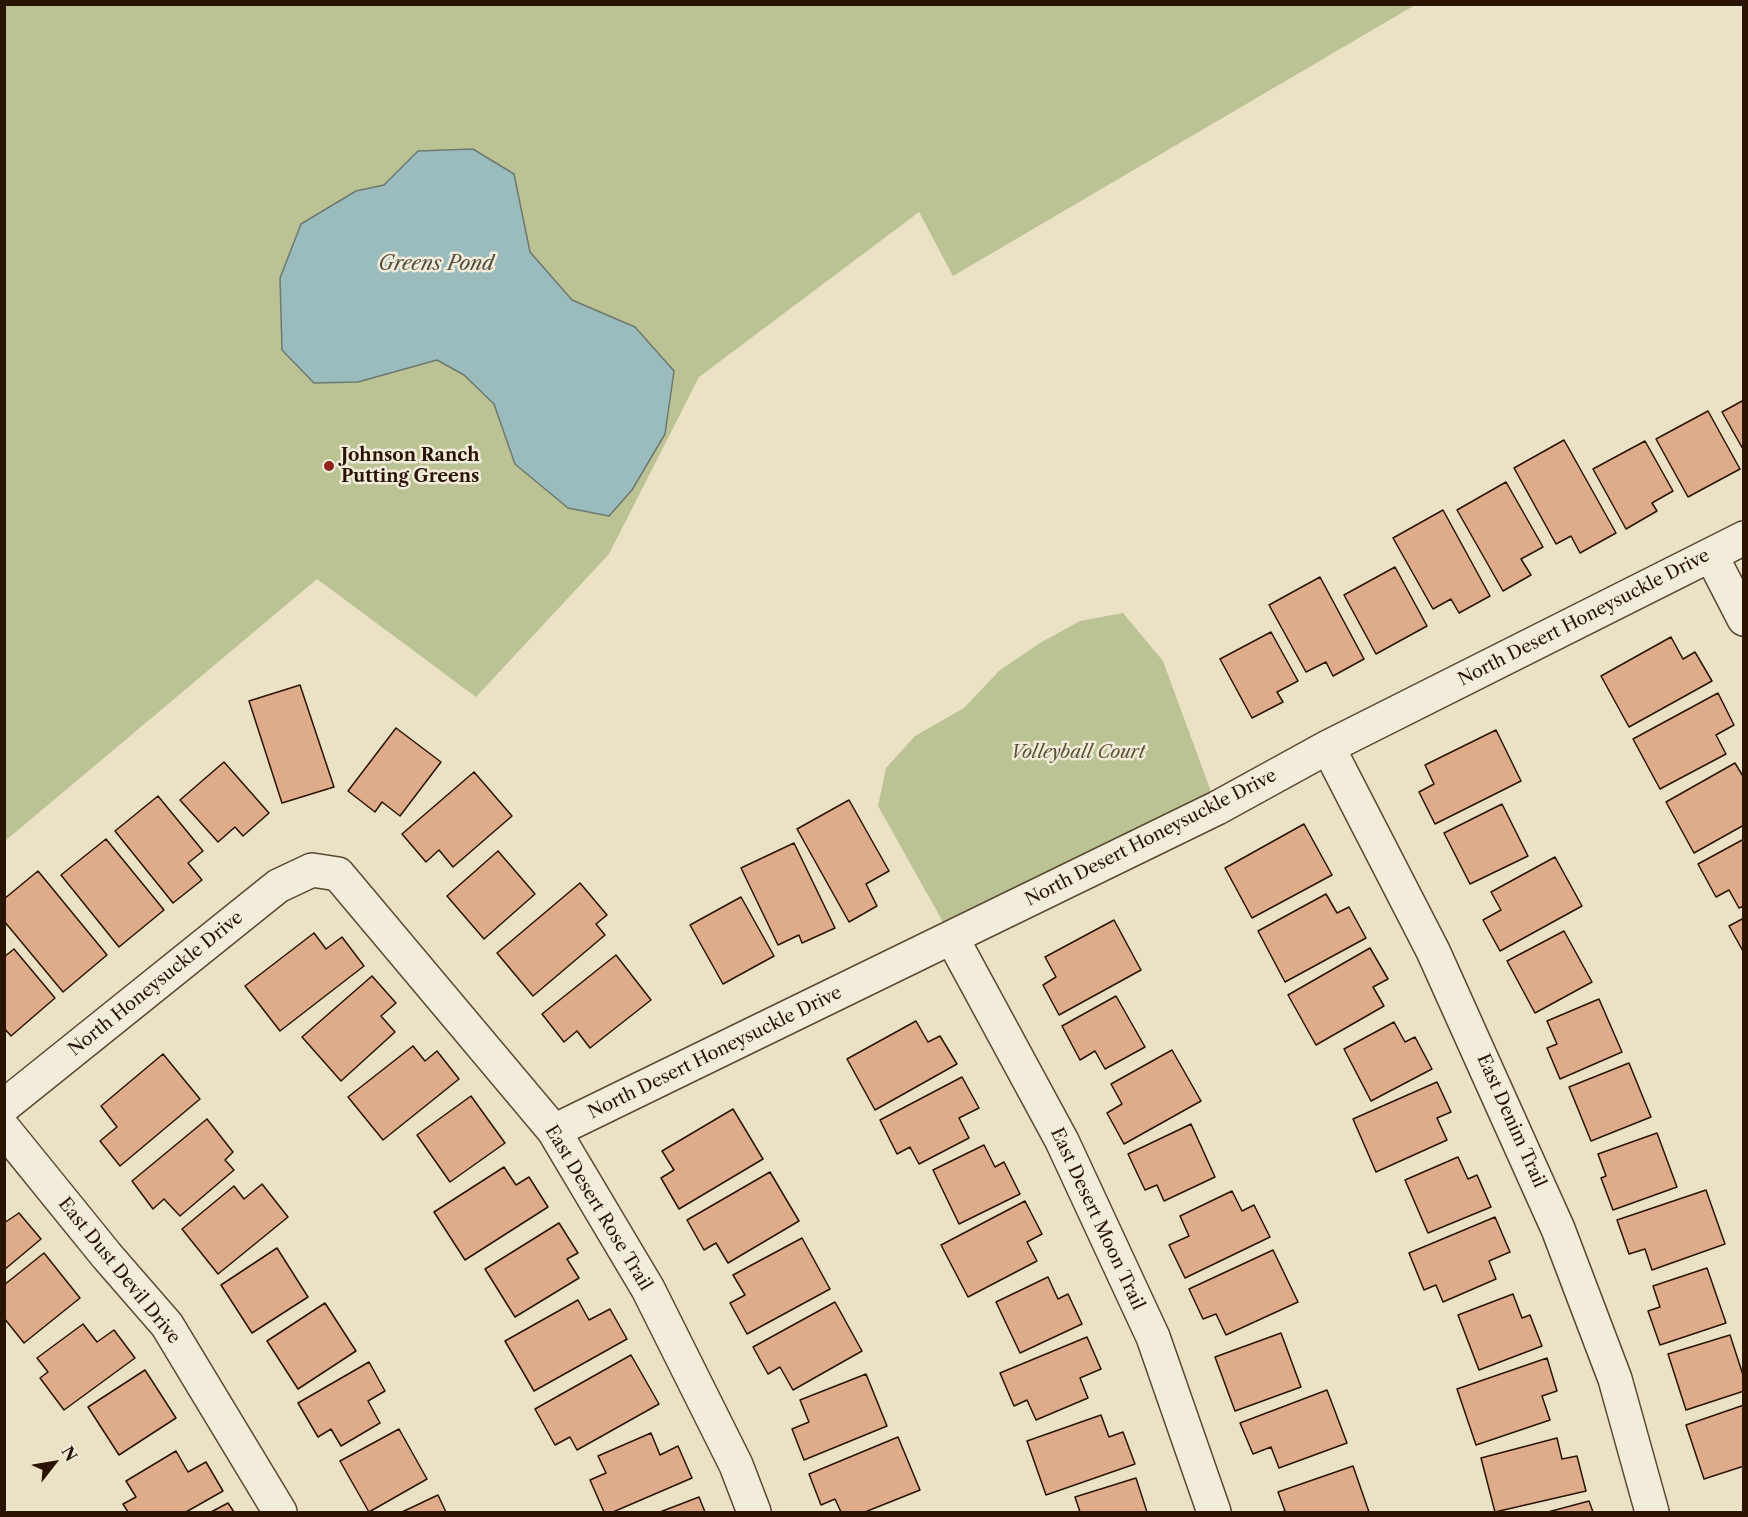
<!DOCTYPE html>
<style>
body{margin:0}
#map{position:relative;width:1748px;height:1517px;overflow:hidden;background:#ebe2c6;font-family:"Libre Caslon Text",serif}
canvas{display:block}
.frame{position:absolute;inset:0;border:6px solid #2a1400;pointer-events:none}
.north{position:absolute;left:24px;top:1433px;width:60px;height:60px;-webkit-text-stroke:4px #f2ecda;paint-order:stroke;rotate:59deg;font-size:16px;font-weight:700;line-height:24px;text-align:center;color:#2a1400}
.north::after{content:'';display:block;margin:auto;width:21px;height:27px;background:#2a1400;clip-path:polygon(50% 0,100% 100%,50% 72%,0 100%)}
</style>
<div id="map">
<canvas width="1748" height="1517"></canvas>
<div class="frame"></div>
<div class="north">N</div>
</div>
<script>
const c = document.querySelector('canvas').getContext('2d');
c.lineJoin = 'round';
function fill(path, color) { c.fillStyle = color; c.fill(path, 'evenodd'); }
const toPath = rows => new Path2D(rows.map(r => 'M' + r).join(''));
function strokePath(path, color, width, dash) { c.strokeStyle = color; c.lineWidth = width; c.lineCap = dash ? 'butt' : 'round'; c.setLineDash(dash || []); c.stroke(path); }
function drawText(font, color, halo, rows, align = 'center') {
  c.font = font + ' "Libre Caslon Text",serif'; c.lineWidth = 5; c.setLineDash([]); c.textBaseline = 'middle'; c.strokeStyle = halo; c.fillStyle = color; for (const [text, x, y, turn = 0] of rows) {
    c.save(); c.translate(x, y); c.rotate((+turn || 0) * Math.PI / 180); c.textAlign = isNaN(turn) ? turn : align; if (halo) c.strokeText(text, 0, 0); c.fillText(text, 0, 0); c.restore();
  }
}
fill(toPath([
 [5,5,1415,5,953,276,919,212,699,377,609,554,476,697,317,579,5,841],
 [1123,613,1163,661,1217,808,952,938,878,806,886,768,915,736,964,708,999,671,1040,643,1080,621]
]), '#bbc293');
const water = toPath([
 [473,149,514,174,530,252,572,300,635,327,674,371,665,434,632,490,609,516,568,508,515,464,494,404,464,375,437,360,358,382,314,383,282,350,280,278,301,224,356,191,384,185,418,151,473,149]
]);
fill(water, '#9bbcbc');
strokePath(water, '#6e7971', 1.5);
const building = toPath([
 [1744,400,1744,451,1722,412,1744,400],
 [1708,411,1740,469,1688,497,1656,439,1708,411],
 [1564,440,1616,533,1580,553,1571,536,1556,544,1514,468,1564,440],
 [1645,441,1673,491,1652,503,1657,511,1626,529,1593,469,1645,441],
 [1506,482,1543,547,1521,559,1531,575,1503,591,1457,510,1506,482],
 [1443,510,1490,596,1459,613,1451,599,1433,609,1393,538,1443,510],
 [1395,567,1427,626,1376,654,1344,595,1395,567],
 [1320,577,1364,659,1333,676,1326,662,1306,672,1269,605,1320,577],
 [1271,632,1298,681,1277,692,1283,702,1252,718,1220,659,1271,632],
 [1671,637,1683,659,1695,652,1712,681,1629,727,1601,676,1671,637],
 [300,685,334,787,282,803,249,701,300,685],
 [1718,693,1734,725,1716,735,1726,754,1660,789,1633,739,1718,693],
 [396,728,441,762,400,816,382,802,375,812,348,791,396,728],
 [1496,730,1521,781,1435,824,1419,792,1434,784,1425,765,1496,730],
 [224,762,269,813,243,836,235,827,218,842,180,800,224,762],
 [1735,763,1744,778,1744,825,1694,853,1666,802,1735,763],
 [474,772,512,816,453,867,439,850,426,862,402,834,474,772],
 [158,796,203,851,188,863,202,880,173,903,115,831,158,796],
 [849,800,889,871,866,884,877,906,849,922,797,829,849,800],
 [1502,804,1528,856,1470,884,1444,833,1502,804],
 [1304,824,1332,875,1252,918,1225,868,1304,824],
 [106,839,164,910,119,947,61,875,106,839],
 [1744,839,1744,906,1739,908,1729,890,1716,897,1698,864,1744,839],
 [794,843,835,928,802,943,799,935,778,945,741,868,794,843],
 [498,851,535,894,484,939,447,896,498,851],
 [1555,857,1582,906,1500,951,1483,920,1501,910,1491,892,1555,857],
 [38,871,107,955,63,992,4,921,4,899,38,871],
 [580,883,607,915,596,924,605,935,533,996,497,953,580,883],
 [1326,894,1337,913,1349,907,1366,938,1285,982,1258,931,1326,894],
 [741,897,774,956,723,984,690,925,741,897],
 [1744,918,1744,953,1729,926,1744,918],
 [1114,920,1141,970,1059,1015,1043,985,1056,977,1045,957,1114,920],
 [1564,931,1592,982,1535,1013,1507,961,1564,931],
 [314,933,326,949,342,937,364,966,280,1031,245,986,314,933],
 [1370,948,1388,979,1373,987,1384,1006,1316,1045,1288,995,1370,948],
 [14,949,55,998,11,1036,4,1028,4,957,14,949],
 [616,955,651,1000,590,1048,577,1031,564,1042,542,1014,616,955],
 [372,976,396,1003,381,1016,395,1032,341,1081,302,1037,372,976],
 [1116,996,1145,1047,1105,1069,1095,1051,1080,1060,1062,1026,1116,996],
 [1599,999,1622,1052,1560,1079,1547,1048,1557,1044,1547,1021,1599,999],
 [916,1021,928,1042,940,1036,957,1064,875,1110,847,1059,916,1021],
 [1394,1022,1405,1042,1415,1037,1432,1069,1371,1101,1344,1049,1394,1022],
 [413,1046,425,1061,437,1051,459,1079,383,1140,348,1097,413,1046],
 [1172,1050,1201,1101,1124,1144,1107,1113,1122,1104,1111,1084,1172,1050],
 [163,1054,200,1099,120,1166,100,1141,117,1127,101,1106,163,1054],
 [1629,1063,1651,1117,1591,1141,1569,1087,1629,1063],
 [962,1077,979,1108,959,1118,969,1138,919,1164,910,1147,897,1154,880,1120,962,1077],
 [1437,1082,1451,1112,1437,1118,1447,1140,1376,1172,1353,1119,1437,1082],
 [471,1096,505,1143,450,1182,417,1135,471,1096],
 [733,1109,763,1159,679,1209,661,1178,674,1170,662,1151,733,1109],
 [207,1119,233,1152,225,1160,234,1170,180,1216,164,1199,153,1209,132,1181,207,1119],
 [1191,1124,1215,1177,1164,1201,1157,1185,1145,1190,1128,1154,1191,1124],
 [1657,1133,1677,1187,1613,1210,1601,1178,1606,1176,1598,1154,1657,1133],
 [984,1145,995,1167,1004,1162,1020,1194,959,1224,933,1170,984,1145],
 [1458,1157,1468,1179,1477,1175,1491,1207,1428,1233,1405,1180,1458,1157],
 [504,1167,516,1185,529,1177,548,1207,465,1260,434,1212,504,1167],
 [770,1172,799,1221,728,1263,716,1243,704,1250,687,1220,770,1172],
 [262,1184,288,1217,218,1274,182,1229,234,1186,244,1199,262,1184],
 [1706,1190,1725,1244,1652,1270,1645,1249,1629,1254,1617,1220,1706,1190],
 [1232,1191,1242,1211,1254,1205,1270,1237,1185,1278,1169,1245,1189,1236,1180,1216,1232,1191],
 [1025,1201,1042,1234,1027,1242,1037,1261,968,1297,941,1245,1025,1201],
 [19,1213,41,1239,4,1270,4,1223,19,1213],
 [1495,1217,1510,1252,1489,1261,1496,1279,1443,1302,1436,1285,1424,1290,1409,1253,1495,1217],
 [559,1223,578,1253,567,1259,579,1278,515,1317,485,1269,559,1223],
 [802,1238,830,1289,747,1334,730,1303,745,1295,733,1275,802,1238],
 [277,1248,308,1297,252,1333,221,1285,277,1248],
 [1273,1250,1298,1302,1226,1335,1216,1314,1203,1319,1189,1289,1273,1250],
 [44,1253,80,1298,24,1343,4,1318,4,1285,44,1253],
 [1707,1268,1726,1323,1660,1345,1648,1311,1660,1307,1653,1286,1707,1268],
 [1048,1277,1058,1299,1068,1294,1082,1324,1020,1353,996,1302,1048,1277],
 [1513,1294,1522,1318,1530,1315,1542,1346,1479,1370,1458,1315,1513,1294],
 [578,1300,589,1320,610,1309,627,1339,534,1391,505,1341,578,1300],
 [835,1302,862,1351,793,1390,780,1367,768,1374,753,1347,835,1302],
 [325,1303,356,1351,298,1389,267,1341,325,1303],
 [83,1324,97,1342,114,1330,135,1358,64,1410,40,1378,48,1372,37,1358,83,1324],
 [1281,1333,1301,1387,1235,1411,1215,1357,1281,1333],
 [1730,1335,1744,1378,1744,1391,1686,1410,1668,1354,1730,1335],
 [1087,1337,1101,1369,1080,1378,1088,1398,1036,1420,1027,1400,1014,1406,1000,1373,1087,1337],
 [631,1355,659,1404,577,1450,570,1437,555,1445,535,1409,631,1355],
 [1547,1358,1557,1391,1542,1396,1550,1420,1476,1445,1457,1389,1547,1358],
 [369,1362,385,1391,368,1401,380,1423,341,1446,331,1429,318,1437,298,1403,369,1362],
 [145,1370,176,1418,119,1455,88,1407,145,1370],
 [866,1374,887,1426,804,1460,792,1429,809,1422,800,1400,866,1374],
 [1327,1390,1347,1443,1279,1468,1271,1447,1253,1454,1240,1423,1327,1390],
 [1744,1405,1744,1466,1704,1479,1686,1425,1744,1405],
 [1101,1415,1109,1437,1123,1432,1135,1464,1046,1495,1027,1441,1101,1415],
 [399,1429,427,1479,369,1512,340,1461,399,1429],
 [651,1433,660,1455,678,1446,692,1478,613,1512,604,1512,590,1480,606,1473,598,1456,651,1433],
 [898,1437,920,1490,865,1512,841,1512,835,1499,821,1505,809,1474,898,1437],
 [1557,1438,1562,1459,1577,1456,1586,1491,1495,1512,1481,1458,1557,1438],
 [176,1451,188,1472,206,1462,223,1491,186,1512,128,1512,123,1504,136,1497,126,1481,176,1451],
 [1353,1466,1369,1512,1282,1512,1285,1511,1278,1492,1353,1466],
 [1136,1478,1147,1512,1080,1512,1075,1497,1136,1478],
 [438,1495,446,1512,402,1512,438,1495],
 [699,1497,705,1512,660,1512,699,1497],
 [1589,1501,1593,1512,1548,1512,1589,1501],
 [228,1503,234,1512,211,1512,228,1503]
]);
fill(building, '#deac8a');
strokePath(building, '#2a1400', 1.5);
const minor = toPath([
 [1711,555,1744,619],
 [1328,747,1433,951,1558,1229,1615,1379,1652,1512],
 [952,938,1062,1141,1153,1337,1214,1512],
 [4,1106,278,886,312,870,338,874,554,1131,648,1289,736,1465,754,1512],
 [4,1129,107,1256,167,1325,280,1512],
 [554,1131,1217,808,1328,747,1744,538]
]);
strokePath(minor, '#5a4832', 36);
strokePath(minor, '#f2ecda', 33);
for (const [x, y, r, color] of [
 [329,466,6,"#8f2418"]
]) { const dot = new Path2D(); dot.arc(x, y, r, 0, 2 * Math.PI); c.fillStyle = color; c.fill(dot); strokePath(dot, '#f2ecda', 2); }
drawText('bold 18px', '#2a1400', '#f2ecda', [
 ["Johnson Ranch",341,456],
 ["Putting Greens",341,477]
], 'left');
drawText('18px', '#2a1400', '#f2ecda', [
 ["North Desert Honeysuckle Drive",1584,618,-27],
 ["North Desert Honeysuckle Drive",1151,838,-27],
 ["North Honeysuckle Drive",156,984,-39],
 ["North Desert Honeysuckle Drive",715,1053,-26],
 ["East Denim Trail",1511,1121,66],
 ["East Desert Rose Trail",598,1208,59],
 ["East Desert Moon Trail",1097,1219,65],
 ["East Dust Devil Drive",119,1271,51]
]);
drawText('italic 18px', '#5d5133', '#f2ecda', [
 ["Volleyball Court",1078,753]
]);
drawText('italic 20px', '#524f42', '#f2ecda', [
 ["Greens Pond",436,264]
]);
</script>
